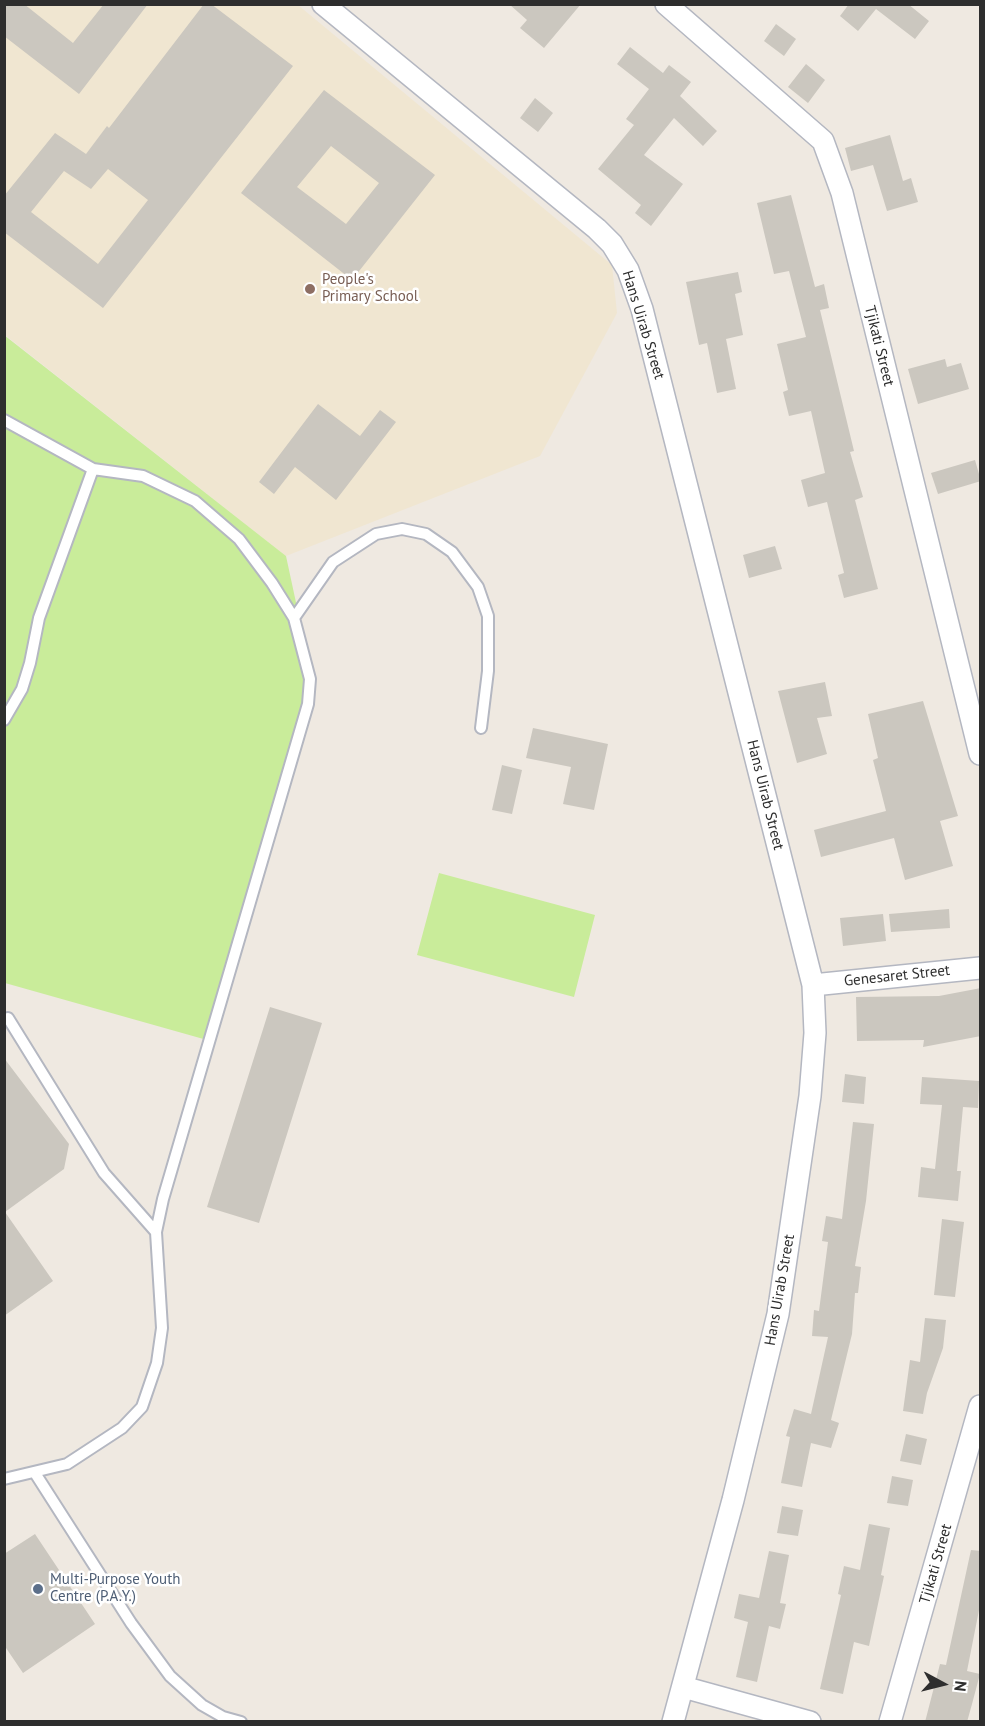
<!DOCTYPE html>
<style>
body{margin:0}
#map{position:relative;width:985px;height:1726px;overflow:hidden;background:#efe9e1;font-family:"PT Sans",sans-serif}
canvas{display:block}
.frame{position:absolute;inset:0;border:6px solid #2e2e2e;pointer-events:none}
.north{position:absolute;left:913px;top:1654px;width:60px;height:60px;-webkit-text-stroke:4px #fff;paint-order:stroke;rotate:97deg;font-size:16px;font-weight:700;line-height:24px;text-align:center;color:#2e2e2e}
.north::after{content:'';display:block;margin:auto;width:21px;height:27px;background:#2e2e2e;clip-path:polygon(50% 0,100% 100%,50% 72%,0 100%)}
</style>
<div id="map">
<canvas width="985" height="1726"></canvas>
<div class="frame"></div>
<div class="north">N</div>
</div>
<script>
const c = document.querySelector('canvas').getContext('2d');
c.lineJoin = 'round';
function fill(path, color) { c.fillStyle = color; c.fill(path, 'evenodd'); }
const toPath = rows => new Path2D(rows.map(r => 'M' + r).join(''));
function strokePath(path, color, width, dash) { c.strokeStyle = color; c.lineWidth = width; c.lineCap = dash ? 'butt' : 'round'; c.setLineDash(dash || []); c.stroke(path); }
function drawText(font, color, halo, rows, align = 'center') {
  c.font = font + ' "PT Sans",sans-serif'; c.lineWidth = 5; c.setLineDash([]); c.textBaseline = 'middle'; c.strokeStyle = halo; c.fillStyle = color; for (const [text, x, y, turn = 0] of rows) {
    c.save(); c.translate(x, y); c.rotate((+turn || 0) * Math.PI / 180); c.textAlign = isNaN(turn) ? turn : align; if (halo) c.strokeText(text, 0, 0); c.fillText(text, 0, 0); c.restore();
  }
}
fill(toPath([
 [4,5,298,5,612,265,617,313,540,456,286,556,5,335]
]), '#f0e6d1');
fill(toPath([
 [4,335,286,556,312,677,207,1040,5,983],
 [439,873,595,915,574,997,417,955]
]), '#c9ec9a');
fill(toPath([
 [4,4,24,4,73,43,104,4,148,4,79,94,4,36],
 [204,4,211,4,293,66,103,308,4,232,4,196,55,133,86,154,107,126,109,128],
 [108,169,148,200,98,264,31,212,64,171,91,189],
 [509,4,581,4,544,48,520,28,527,20],
 [849,4,908,4,929,21,915,39,876,9,858,31,840,16],
 [776,24,796,39,784,56,764,41],
 [630,47,663,73,669,65,691,82,680,96,717,131,703,146,674,118,644,155,683,184,651,226,635,213,641,205,598,169,634,125,626,119,649,89,617,64],
 [806,64,825,80,808,103,788,87],
 [324,90,435,175,352,280,241,193],
 [331,146,379,183,346,224,297,187],
 [535,98,553,113,538,132,520,118],
 [890,135,903,181,911,178,918,202,887,211,873,165,851,171,845,148],
 [791,195,815,287,824,284,829,308,820,310,854,451,850,452,863,497,855,500,878,589,844,598,838,575,844,573,827,502,808,507,801,480,825,473,811,411,789,416,783,392,788,390,777,344,806,337,789,271,774,274,757,203],
 [738,272,742,292,735,294,743,335,726,339,736,389,717,393,707,343,699,345,686,282],
 [945,359,947,367,961,363,969,389,918,404,908,369],
 [318,404,360,436,380,410,396,422,336,500,295,467,274,494,259,482],
 [975,460,981,481,938,494,931,473],
 [775,546,782,569,749,578,743,555],
 [825,682,832,716,817,718,827,754,797,763,778,691],
 [923,701,958,816,940,821,953,866,905,880,894,838,821,857,814,830,886,811,873,760,878,758,868,714],
 [533,728,608,744,594,810,563,804,571,767,526,758],
 [502,765,522,770,512,814,492,810],
 [949,909,950,928,891,932,889,914],
 [883,914,886,941,843,946,840,918],
 [981,988,981,1036,923,1047,924,1040,857,1041,856,997,939,996],
 [270,1007,322,1023,259,1223,207,1207],
 [4,1058,69,1144,64,1169,5,1212,53,1281,4,1316],
 [845,1074,866,1077,864,1104,842,1102],
 [922,1077,979,1081,978,1108,963,1107,957,1171,961,1171,958,1201,918,1197,921,1167,935,1169,942,1105,920,1104],
 [853,1122,874,1124,866,1201,855,1266,861,1267,858,1293,855,1293,852,1334,831,1420,839,1423,831,1448,811,1443,802,1487,781,1483,790,1437,786,1436,794,1409,811,1414,828,1337,812,1336,814,1310,819,1311,828,1242,822,1241,826,1216,842,1219],
 [942,1219,964,1222,955,1297,934,1295],
 [925,1318,946,1320,943,1348,927,1393,923,1414,903,1411,910,1360,920,1362],
 [906,1434,927,1439,921,1465,900,1461],
 [892,1476,913,1480,908,1506,887,1503],
 [782,1506,803,1510,798,1536,777,1533],
 [869,1524,890,1528,881,1575,884,1576,869,1646,854,1642,843,1694,820,1689,841,1595,838,1594,844,1566,860,1570],
 [35,1534,95,1624,23,1673,4,1645,4,1554],
 [971,1550,981,1551,981,1600,967,1671,980,1674,972,1704,967,1722,925,1722,940,1664,946,1665],
 [769,1551,789,1555,780,1603,786,1604,780,1629,769,1626,757,1682,736,1677,748,1622,734,1618,739,1594,759,1598]
]), '#cbc7bf');
const service = toPath([
 [4,420,93,469,143,476,195,501,239,539,272,583,294,618,310,679,308,704,163,1199,156,1232,162,1328,157,1363,142,1407,122,1428,67,1464,4,1479],
 [294,618,333,562,376,534,402,529,426,534,452,552,478,587,488,616,488,671,481,728],
 [4,720,22,689,30,663,39,618,93,469],
 [8,1018,104,1173,156,1232],
 [35,1473,131,1623,170,1676,202,1705,223,1717,241,1722]
]);
const minor = toPath([
 [323,4,597,229,612,244,628,270,642,309,813,985,815,1033,810,1096,778,1314,733,1500,673,1722],
 [666,4,823,141,842,193,980,754],
 [813,985,980,968],
 [683,1687,810,1722],
 [890,1722,980,1406]
]);
strokePath(service, '#b4b7c1', 14);
strokePath(minor, '#b4b7c1', 24);
strokePath(service, '#fff', 10);
strokePath(minor, '#fff', 21);
for (const [x, y, r, color] of [
 [310,289,6,"#8d6e63"],
 [38,1589,6,"#5c6f8a"]
]) { const dot = new Path2D(); dot.arc(x, y, r, 0, 2 * Math.PI); c.fillStyle = color; c.fill(dot); strokePath(dot, '#fff', 2); }
drawText('15px', '#785e54', '#fff', [
 ["People's",322,280],
 ["Primary School",322,297]
], 'left');
drawText('15px', '#2e2e2e', '#fff', [
 ["Hans Uirab Street",643,325,73],
 ["Tjikati Street",879,346,76],
 ["Hans Uirab Street",765,795,76],
 ["Genesaret Street",897,976,-6],
 ["Hans Uirab Street",780,1290,-80],
 ["Tjikati Street",936,1564,-74]
]);
drawText('15px', '#4e5e75', '#fff', [
 ["Multi-Purpose Youth",50,1580],
 ["Centre (P.A.Y.)",50,1597]
], 'left');
</script>
